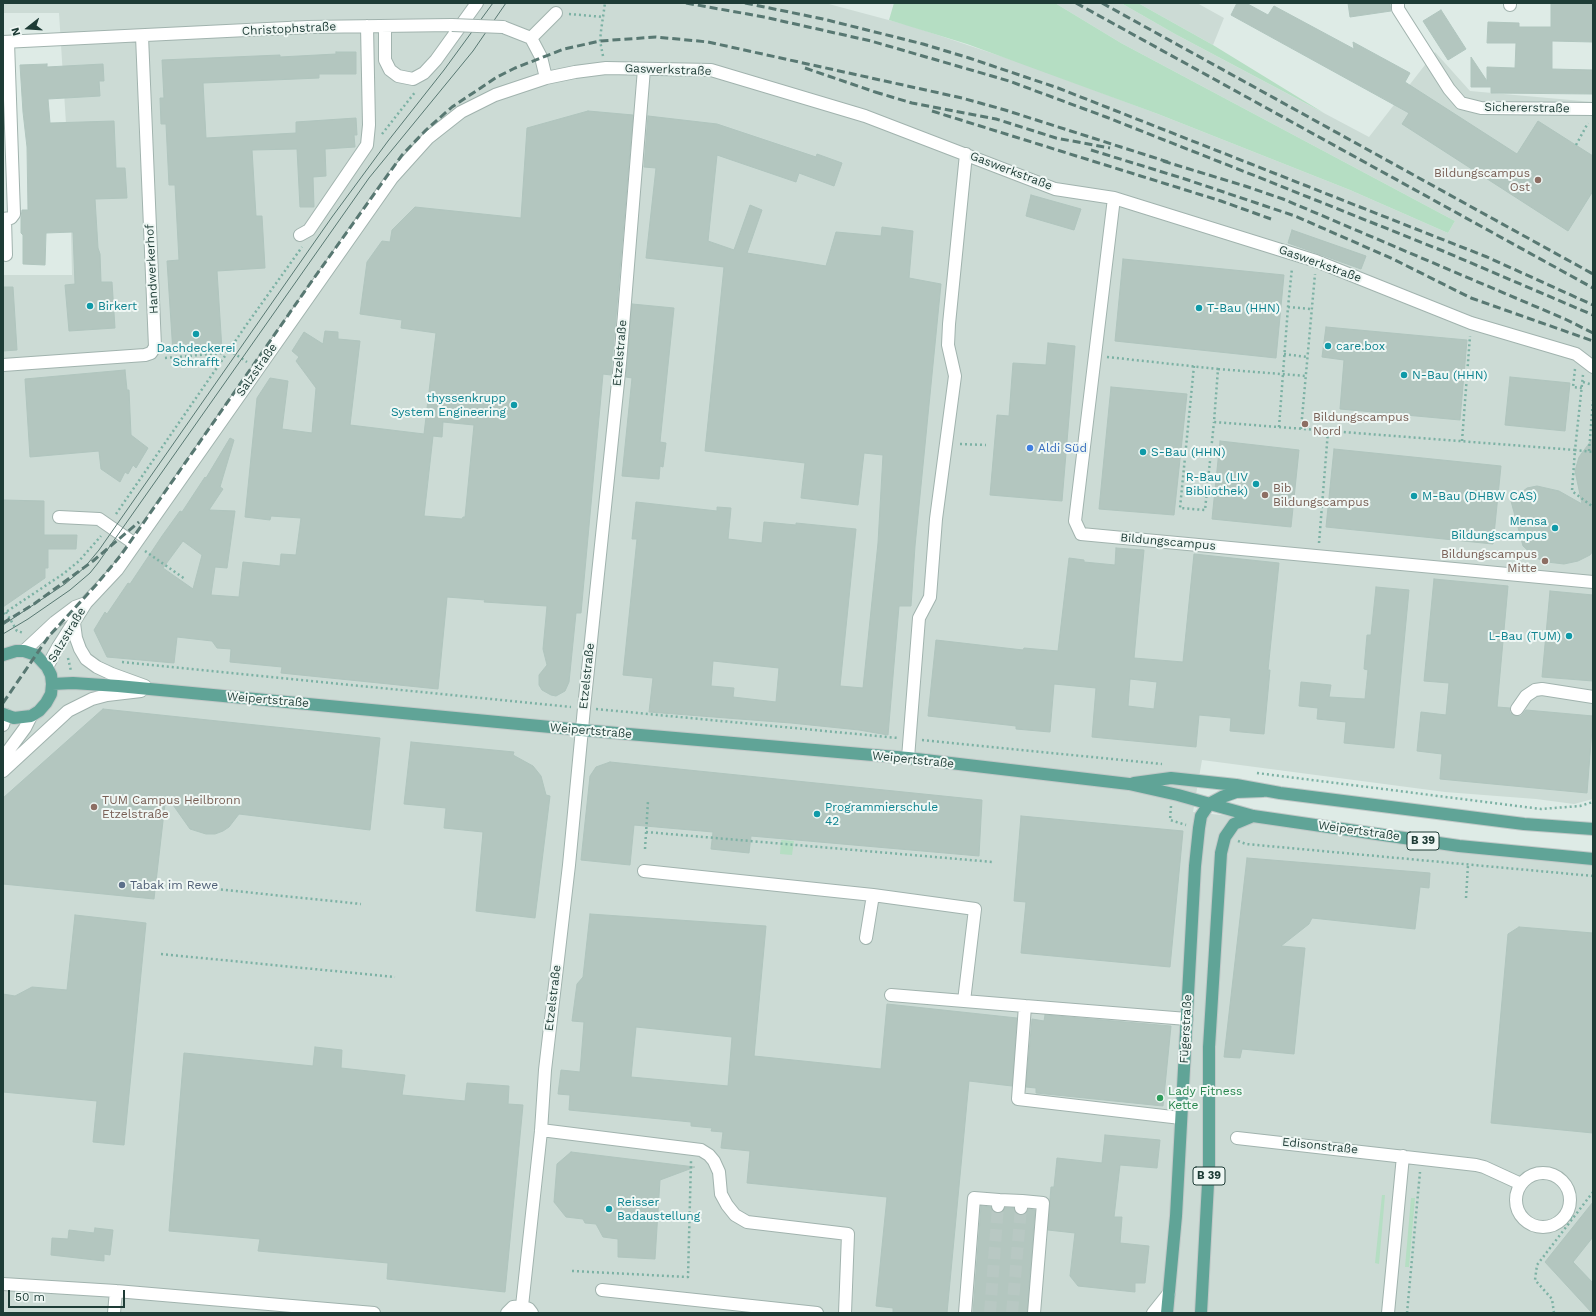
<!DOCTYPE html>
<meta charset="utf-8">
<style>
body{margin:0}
#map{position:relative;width:1596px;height:1316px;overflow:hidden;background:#deebe6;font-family:"Work Sans",sans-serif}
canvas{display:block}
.frame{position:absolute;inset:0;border:4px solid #1e3c36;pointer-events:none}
.north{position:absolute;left:8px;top:8px;width:40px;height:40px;-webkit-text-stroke:3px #eff7f4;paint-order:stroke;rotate:253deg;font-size:11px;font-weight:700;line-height:16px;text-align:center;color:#1e3c36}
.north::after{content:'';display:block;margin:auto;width:14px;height:18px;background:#1e3c36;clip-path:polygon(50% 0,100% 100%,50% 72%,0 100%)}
.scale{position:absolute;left:8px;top:1290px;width:117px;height:18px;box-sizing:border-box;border:2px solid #1e3c36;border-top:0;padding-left:5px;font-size:12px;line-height:14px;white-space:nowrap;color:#1e3c36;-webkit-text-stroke:3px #eff7f4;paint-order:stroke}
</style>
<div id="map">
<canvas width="1596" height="1316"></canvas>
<div class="frame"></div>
<div class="north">N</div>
<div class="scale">50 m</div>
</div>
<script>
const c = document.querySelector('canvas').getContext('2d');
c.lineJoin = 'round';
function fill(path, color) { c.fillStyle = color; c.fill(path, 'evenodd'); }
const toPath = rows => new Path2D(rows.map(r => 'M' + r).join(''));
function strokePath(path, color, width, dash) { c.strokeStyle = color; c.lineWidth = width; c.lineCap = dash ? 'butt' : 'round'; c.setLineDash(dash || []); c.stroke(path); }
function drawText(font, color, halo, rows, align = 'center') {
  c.font = font + ' "Work Sans",sans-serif'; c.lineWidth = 4; c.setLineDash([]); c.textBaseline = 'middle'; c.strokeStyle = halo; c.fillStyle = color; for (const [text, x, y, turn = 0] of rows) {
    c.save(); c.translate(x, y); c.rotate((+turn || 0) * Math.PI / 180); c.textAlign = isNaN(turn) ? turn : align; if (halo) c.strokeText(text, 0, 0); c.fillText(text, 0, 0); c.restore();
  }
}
fill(toPath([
 [3,3,825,3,911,26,1027,65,1158,114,1350,190,1448,233,1455,221,1121,43,1055,3,1121,3,1175,34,1369,137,1435,52,1470,91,1593,102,1593,799,1574,804,1536,799,1445,792,1202,760,1193,812,1593,855,1593,1313,3,1313,3,275,72,275,70,187,59,13,3,13],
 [1138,3,1197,3,1224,18,1213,45]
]), '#ccdbd5');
fill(toPath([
 [894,3,1055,3,1121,43,1455,221,1448,233,1350,190,1158,114,967,44,889,20],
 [1121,3,1138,3,1213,45,1324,113,1175,34],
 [781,840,794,841,792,855,780,854],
 [1382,1195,1385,1195,1379,1264,1375,1263],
 [1411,1198,1415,1198,1409,1267,1405,1267]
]), '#b5dec3');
const building = toPath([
 [1237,3,1246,3,1268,15,1274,6,1354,49,1353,42,1410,73,1405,82,1517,154,1538,121,1593,156,1593,191,1568,231,1402,124,1409,113,1231,15,1237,3],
 [1348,3,1390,3,1391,11,1350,17,1348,3],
 [1551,3,1593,3,1593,42,1552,41,1552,69,1593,70,1593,94,1491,93,1491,87,1471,87,1471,57,1487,81,1487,67,1515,68,1516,43,1487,43,1488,22,1519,23,1519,27,1551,27,1551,3],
 [1441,10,1466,49,1448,60,1423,21,1441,10],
 [336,52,356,52,356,74,319,74,319,78,203,83,206,138,296,133,296,122,356,118,357,135,354,135,355,147,325,149,326,176,313,177,314,207,300,207,297,149,252,150,256,216,262,216,265,268,217,271,222,350,173,353,167,261,179,260,175,185,169,185,166,124,161,124,160,98,164,98,162,60,280,55,280,57,336,54,336,52],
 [47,64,47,67,103,64,104,81,99,81,100,96,48,99,50,123,114,121,116,168,125,168,127,198,95,199,98,248,100,254,101,282,112,282,115,328,69,331,65,285,75,284,73,232,46,233,45,265,23,264,23,235,21,233,21,217,22,210,28,210,27,147,23,112,20,65,47,64],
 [588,111,633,115,611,375,603,374,581,613,576,613,569,682,565,691,556,696,551,695,542,690,539,685,539,675,547,665,543,649,547,606,484,602,485,600,447,597,438,689,281,673,282,667,230,662,231,649,217,648,212,641,177,637,174,663,107,657,94,630,105,612,107,614,128,583,130,584,162,536,180,511,182,512,205,477,206,478,230,438,234,440,220,487,223,489,209,510,235,511,227,568,215,567,211,595,239,597,243,562,280,566,281,554,296,555,301,518,271,516,270,520,245,517,257,398,270,378,288,381,282,429,312,433,316,388,296,361,299,357,292,351,304,332,323,344,325,331,338,332,338,339,360,341,350,425,424,434,436,333,401,328,402,320,360,314,367,262,382,241,390,242,392,230,415,207,521,218,527,128,588,111],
 [443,422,474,425,465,517,463,517,462,519,424,516,433,436,442,437,443,422],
 [183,541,202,555,193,589,163,568,183,541],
 [648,116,717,124,816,157,817,154,842,163,834,186,799,173,796,182,717,155,708,241,734,250,750,205,762,210,747,253,826,266,836,232,881,236,882,227,913,231,909,278,941,284,915,546,911,606,899,606,888,735,859,730,791,723,649,712,653,678,623,675,637,539,632,539,636,502,717,511,717,507,731,508,728,539,762,543,764,522,796,525,796,523,856,529,840,686,863,688,878,543,883,455,864,453,858,505,801,498,805,463,705,451,724,267,646,258,656,168,644,167,648,116],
 [713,661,779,668,776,702,733,697,734,688,711,686,713,661],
 [1031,195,1081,209,1074,230,1026,216,1031,195],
 [1292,230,1366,256,1361,269,1288,243,1292,230],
 [1123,259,1284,275,1276,358,1115,341,1123,259],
 [3,287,13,287,17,350,3,351,3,287],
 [632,304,674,308,660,442,666,443,663,467,660,466,659,479,622,476,632,378,626,377,632,304],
 [1326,327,1467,340,1460,420,1340,409,1344,360,1322,357,1326,327],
 [1048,343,1075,346,1062,501,990,495,997,415,1009,416,1013,363,1046,365,1048,343],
 [125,370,127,390,129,390,131,435,148,448,136,468,133,465,128,474,125,472,120,482,101,469,99,451,30,457,25,379,125,370],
 [1510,377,1570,383,1565,431,1505,425,1510,377],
 [1111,387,1187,394,1174,515,1099,509,1111,387],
 [1593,438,1593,551,1590,555,1578,561,1564,564,1547,562,1536,558,1523,546,1511,501,1527,488,1537,486,1559,491,1582,504,1575,471,1579,457,1593,438],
 [1220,441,1299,450,1291,527,1212,519,1220,441],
 [1334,449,1501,466,1493,544,1326,527,1334,449],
 [3,500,44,501,44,535,77,535,76,549,48,549,48,568,45,568,45,578,3,607,3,500],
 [1116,548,1144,550,1134,658,1183,662,1194,554,1279,563,1268,670,1270,670,1264,734,1230,731,1231,718,1199,715,1196,747,1092,737,1096,688,1054,684,1050,732,1016,729,1016,726,928,716,936,640,1023,650,1024,648,1058,651,1069,558,1084,560,1084,562,1115,565,1116,548],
 [1130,679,1157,682,1154,709,1128,706,1130,679],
 [1434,579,1508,586,1497,707,1510,708,1510,713,1516,716,1521,716,1526,710,1593,716,1587,793,1440,779,1442,754,1417,751,1421,712,1446,715,1449,683,1424,681,1434,579],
 [1376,587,1409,590,1394,748,1344,743,1346,722,1317,719,1318,708,1299,706,1301,682,1331,685,1329,697,1365,699,1368,670,1364,669,1367,635,1371,635,1376,587],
 [1550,591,1593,595,1593,681,1542,677,1550,591],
 [103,709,380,738,370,830,239,814,229,827,223,831,215,834,206,834,190,829,166,795,154,899,3,884,3,798,103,709],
 [411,742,514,752,513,755,533,766,541,776,546,795,550,796,535,918,476,911,483,832,444,828,446,808,404,804,411,742],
 [610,762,982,800,979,856,751,836,749,853,711,849,713,832,634,825,630,865,581,860,590,776,596,767,610,762],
 [1021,816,1183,831,1170,967,1021,953,1026,902,1014,901,1021,816],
 [1247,858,1430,873,1429,888,1420,887,1415,929,1312,918,1309,924,1281,946,1305,948,1294,1054,1242,1049,1240,1058,1224,1057,1247,858],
 [590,914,766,926,754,1056,881,1069,887,1004,1017,1018,1012,1086,969,1081,947,1313,893,1313,893,1308,876,1306,887,1197,747,1183,750,1151,721,1148,723,1132,711,1131,712,1128,691,1126,691,1122,569,1110,570,1095,558,1094,561,1070,580,1072,584,1022,572,1021,577,984,583,977,590,914],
 [636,1027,732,1037,728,1086,631,1077,636,1027],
 [75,915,146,923,124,1145,93,1142,97,1101,3,1092,3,994,15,996,32,987,67,990,75,915],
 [1519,927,1593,933,1593,1133,1491,1123,1508,934,1519,927],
 [1045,1015,1171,1026,1163,1106,1036,1093,1036,1088,1026,1087,1032,1019,1044,1021,1045,1015],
 [315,1047,342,1050,341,1068,405,1075,402,1095,465,1101,467,1083,509,1086,508,1104,523,1105,505,1292,387,1279,388,1263,258,1251,260,1239,169,1231,184,1053,313,1066,315,1047],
 [1105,1135,1160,1140,1157,1168,1120,1165,1114,1217,1122,1217,1120,1243,1149,1246,1145,1283,1135,1283,1135,1292,1078,1286,1070,1276,1075,1233,1048,1230,1050,1199,1051,1187,1054,1187,1057,1158,1102,1163,1105,1135],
 [571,1152,695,1167,660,1180,655,1259,618,1257,618,1239,603,1237,596,1224,585,1223,583,1219,566,1217,554,1202,557,1164,571,1152],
 [1593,1202,1593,1237,1573,1262,1593,1283,1593,1313,1592,1313,1545,1262,1593,1202],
 [981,1206,991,1207,993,1212,997,1213,1001,1213,1005,1208,1014,1208,1016,1214,1020,1215,1027,1213,1028,1209,1035,1210,1027,1313,973,1313,981,1206],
 [95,1228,113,1230,110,1255,104,1254,104,1261,51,1255,52,1238,68,1239,69,1230,94,1233,95,1228]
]);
fill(building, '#b3c6bf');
strokePath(building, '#b0c5be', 1);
strokePath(toPath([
 [990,1313,998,1206],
 [1012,1313,1021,1208]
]), '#b8c8c3', 12, [12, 6]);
const minor = toPath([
 [1398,3,1398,9,1449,89,1461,103,1481,108,1593,109],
 [1510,5,1510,3],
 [385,26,385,60,390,70,398,76,413,79,424,73,436,60,477,3],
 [503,27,531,38,541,57,546,78],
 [531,38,556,13],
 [3,42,308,27,452,25],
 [1114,198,1075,521,1081,534,1593,582],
 [3,219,11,218,14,214,8,42],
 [5,219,6,255],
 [300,235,309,230,367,145,369,125,367,26],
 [3,365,145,355,151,353,155,347,142,36],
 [59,517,99,519,135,544],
 [74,623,76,638,80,649,86,659,97,667,112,674,145,686],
 [24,651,55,622,75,607,86,603],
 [47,667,58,647,86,603,117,570,392,178,428,138,461,112,495,95,546,78,575,72,606,68,711,70,865,116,1055,189,1114,198,1316,261,1471,323,1576,354,1593,367],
 [1517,709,1526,696,1535,690,1542,689,1593,697],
 [3,725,6,715],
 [3,758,25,728,31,716],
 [908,758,919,618,930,597,936,519,955,376,948,345,949,324,966,154],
 [3,771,68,711,92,699,107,695,141,691],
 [644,871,873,895,866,938],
 [873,895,975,909,964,1001],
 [891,995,1025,1006],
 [1181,1118,1018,1099,1025,1006,1187,1019],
 [541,1130,701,1150,709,1155,714,1161,719,1172,721,1194,727,1205,735,1215,747,1222,848,1234,845,1313],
 [1237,1138,1476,1165,1484,1167,1521,1184],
 '1516 1200a27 27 0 1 1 54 0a27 27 0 1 1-54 0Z',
 [999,1200,1022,1201],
 [1021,1208,1022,1201,1043,1203,1034,1313],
 [3,1284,116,1291,374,1313],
 [602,1290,817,1313],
 [522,1306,541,1131,545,1070,569,865,584,708,620,363,644,69],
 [114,1313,116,1291],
 [507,1313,513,1307,522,1306,529,1309,532,1313],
 [965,1313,974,1198,999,1200,998,1206],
 [1153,1313,1169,1293],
 [1388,1313,1403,1156]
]);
const major = toPath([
 [3,655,16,651,24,651,36,655,47,667,51,675,52,684,51,694,46,703,39,711,31,716,14,718,3,714],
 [52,684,73,683,118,686,582,730,908,758,1129,784,1178,795,1253,816,1459,846,1593,859],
 [1134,783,1171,778,1236,785,1280,793,1524,824,1593,829],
 [1167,1313,1176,1216,1195,866,1199,828,1201,816,1209,804,1222,797,1236,792,1263,791],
 [1201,1313,1209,1165,1209,1047,1221,853,1225,837,1234,824,1253,816]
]);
strokePath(minor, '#a1b3ae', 14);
strokePath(major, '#c0c8c7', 14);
strokePath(toPath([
 [569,14,604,17],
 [603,56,600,41,601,31,605,3],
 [382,134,416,91],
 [1576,145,1588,123],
 [1288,307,1311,309],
 [1284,354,1307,357],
 [1107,357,1218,369,1214,422,1575,450,1572,491,1593,507],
 [165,358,222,353,229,350,247,362],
 [1194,366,1180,508,1205,510,1214,422],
 [1218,369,1306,376],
 [1575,369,1573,387,1582,388],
 [1583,375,1575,450,1593,452],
 [1583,382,1593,385],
 [1279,427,1288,307,1292,268],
 [1301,429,1315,274],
 [1462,441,1470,336],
 [960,444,986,445],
 [1589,451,1593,400],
 [116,514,247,324,302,247],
 [1319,543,1328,431],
 [145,551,185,579],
 [6,612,17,631,24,633],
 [3,614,63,574,79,561,101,536],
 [68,658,71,671],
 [122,662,571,707],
 [596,709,898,738],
 [922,740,1162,764],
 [1257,773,1541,809,1580,806,1593,802],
 [1171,806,1170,820,1186,825],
 [646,832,993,862],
 [1238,841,1246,844,1593,876],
 [645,849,648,801],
 [206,888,361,904],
 [1466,898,1468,865],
 [161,954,395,977],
 [1566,1215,1572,1218],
 [572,1271,688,1277,691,1161],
 [1407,1313,1420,1172],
 [1554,1313,1552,1299,1535,1280,1537,1265,1593,1192]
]), '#7cb1a4', 2.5, [2, 3]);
strokePath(minor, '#fff', 12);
strokePath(major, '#60a497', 12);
strokePath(toPath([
 [3,625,65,584,84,568,99,550,332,217,388,141,444,70,493,3],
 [3,634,28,619,70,590,90,573,98,563,369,178,473,51,506,3]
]), '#587872', 1);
strokePath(toPath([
 [686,3,764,17,871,41,1009,81,1106,117,1258,177,1443,251,1593,315],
 [745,3,823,19,923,44,969,58,1058,88,1487,257,1593,305],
 [1076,3,1593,288],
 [1102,3,1593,274],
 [805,68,881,94],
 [875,92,912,103,996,119,1056,138,1110,148],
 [932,111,1221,201,1271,219],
 [1091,150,1185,179,1295,216,1393,259,1471,298,1593,341],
 [1163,161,1245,186,1283,199,1565,319,1593,333],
 [3,623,34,604,93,561,139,522],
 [3,703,49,636,96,585,121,555,307,288,402,155,426,130,452,107,497,77,515,68,564,49,600,41,656,37,708,42,962,98,1005,110,1168,162]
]), '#587872', 3, [8, 4]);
const minorBridge = toPath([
 [452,25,503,27]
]);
strokePath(minorBridge, '#a1b3ae', 14, []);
strokePath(minorBridge, '#fff', 12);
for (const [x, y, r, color] of [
 [1538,180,4,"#8d6e63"],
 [90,306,4,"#0f9aa8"],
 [1199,308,4,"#0f9aa8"],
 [196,334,4,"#0f9aa8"],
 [1328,346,4,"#0f9aa8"],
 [1404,375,4,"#0f9aa8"],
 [514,405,4,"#0f9aa8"],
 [1305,424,4,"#8d6e63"],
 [1030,448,4,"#3f7fe0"],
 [1143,452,4,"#0f9aa8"],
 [1256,484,4,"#0f9aa8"],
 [1265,495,4,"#8d6e63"],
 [1414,496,4,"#0f9aa8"],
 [1555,528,4,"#0f9aa8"],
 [1545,561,4,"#8d6e63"],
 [1569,636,4,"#0f9aa8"],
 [94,807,4,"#8d6e63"],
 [817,814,4,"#0f9aa8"],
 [122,885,4,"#5c6f8a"],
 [1160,1098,4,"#2e9e5b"],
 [609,1209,4,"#0f9aa8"]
]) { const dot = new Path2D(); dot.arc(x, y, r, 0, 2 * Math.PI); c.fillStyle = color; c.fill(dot); strokePath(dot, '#eff7f4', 1.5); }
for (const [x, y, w] of [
 [1423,841,32],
 [1209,1176,32]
]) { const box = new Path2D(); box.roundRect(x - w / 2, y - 9, w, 18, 3); c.fillStyle = '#eff7f4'; c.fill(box); strokePath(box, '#1e3c36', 1); }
drawText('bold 11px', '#1e3c36', null, [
 ["B 39",1423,841],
 ["B 39",1209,1176]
]);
drawText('12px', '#1e3c36', '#eff7f4', [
 ["Christophstraße",289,29,-3],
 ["Gaswerkstraße",668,70,2],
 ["Sichererstraße",1527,108,1],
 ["Gaswerkstraße",1011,171,21],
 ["Gaswerkstraße",1320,264,20],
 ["Handwerkerhof",152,269,-93],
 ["Etzelstraße",620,353,-85],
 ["Salzstraße",257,370,-55],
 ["Bildungscampus",1168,542,5],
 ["Salzstraße",67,635,-59],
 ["Etzelstraße",587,676,-84],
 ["Weipertstraße",268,700,5],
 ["Weipertstraße",591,731,5],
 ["Weipertstraße",913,760,6],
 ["Weipertstraße",1359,831,8],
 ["Etzelstraße",553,998,-83],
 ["Fügerstraße",1186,1029,-87],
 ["Edisonstraße",1320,1146,6]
]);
drawText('12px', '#785e54', '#eff7f4', [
 ["Bildungscampus",1530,173,"right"],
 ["Ost",1530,187,"right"],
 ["Bildungscampus",1313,417],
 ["Nord",1313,431],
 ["Bib",1273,488],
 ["Bildungscampus",1273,502],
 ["Bildungscampus",1537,554,"right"],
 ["Mitte",1537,568,"right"],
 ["TUM Campus Heilbronn",102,800],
 ["Etzelstraße",102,814]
], 'left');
drawText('12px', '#0d838f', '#eff7f4', [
 ["Birkert",98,306],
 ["T-Bau (HHN)",1207,308],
 ["care.box",1336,346],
 ["Dachdeckerei",196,348,"center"],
 ["Schrafft",196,362,"center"],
 ["N-Bau (HHN)",1412,375],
 ["thyssenkrupp",506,398,"right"],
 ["System Engineering",506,412,"right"],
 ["S-Bau (HHN)",1151,452],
 ["R-Bau (LIV",1248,477,"right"],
 ["Bibliothek)",1248,491,"right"],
 ["M-Bau (DHBW CAS)",1422,496],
 ["Mensa",1547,521,"right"],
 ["Bildungscampus",1547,535,"right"],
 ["L-Bau (TUM)",1561,636,"right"],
 ["Programmierschule",825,807],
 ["42",825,821],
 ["Reisser",617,1202],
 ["Badaustellung",617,1216]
], 'left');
drawText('12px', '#366cbe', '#eff7f4', [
 ["Aldi Süd",1038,448]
], 'left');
drawText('12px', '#4e5e75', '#eff7f4', [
 ["Tabak im Rewe",130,885]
], 'left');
drawText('12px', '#27864d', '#eff7f4', [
 ["Lady Fitness",1168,1091],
 ["Kette",1168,1105]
], 'left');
</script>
